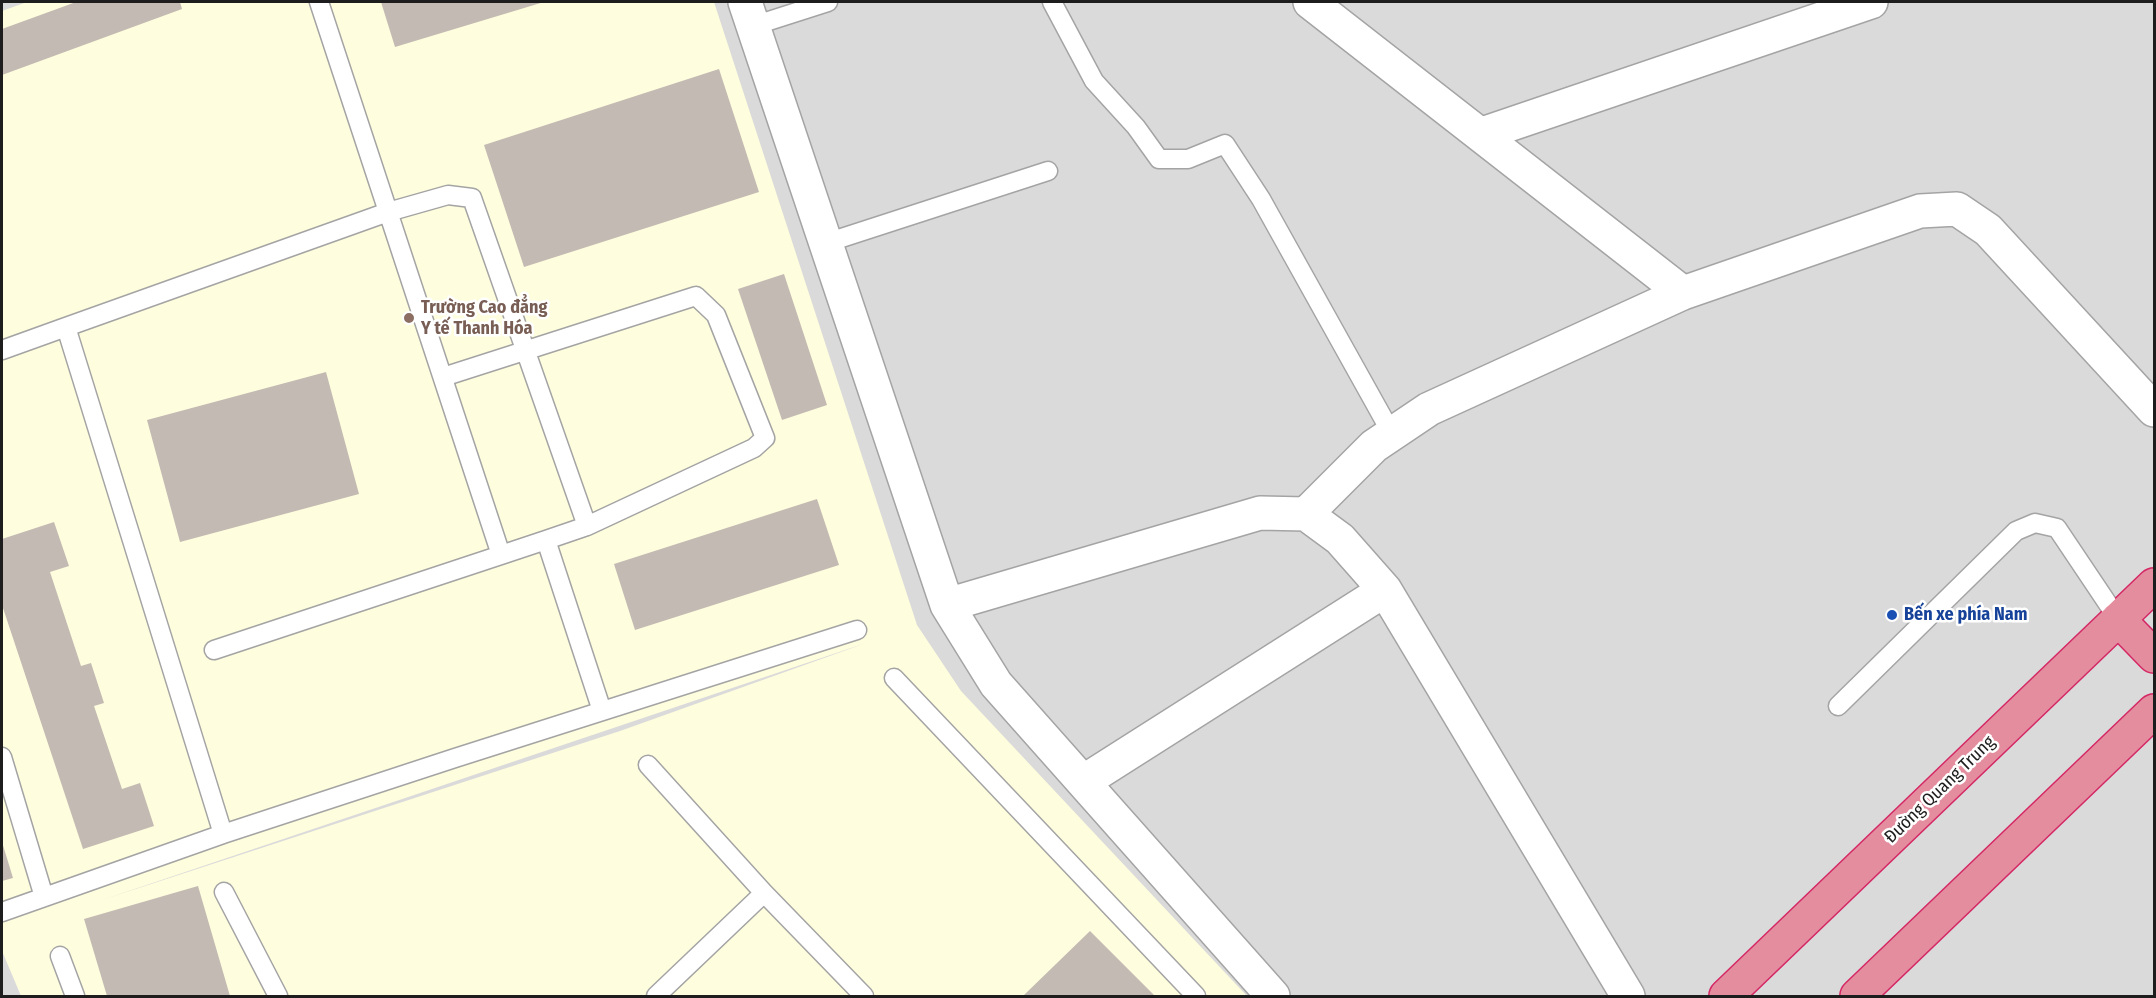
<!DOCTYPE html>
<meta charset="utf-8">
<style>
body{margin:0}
#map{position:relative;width:2156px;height:998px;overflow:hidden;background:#eeeae3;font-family:"Fira Sans Condensed",sans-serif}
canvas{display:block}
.frame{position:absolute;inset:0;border:3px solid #1d1d1d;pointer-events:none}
</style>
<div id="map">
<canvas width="2156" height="998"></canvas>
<div class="frame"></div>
</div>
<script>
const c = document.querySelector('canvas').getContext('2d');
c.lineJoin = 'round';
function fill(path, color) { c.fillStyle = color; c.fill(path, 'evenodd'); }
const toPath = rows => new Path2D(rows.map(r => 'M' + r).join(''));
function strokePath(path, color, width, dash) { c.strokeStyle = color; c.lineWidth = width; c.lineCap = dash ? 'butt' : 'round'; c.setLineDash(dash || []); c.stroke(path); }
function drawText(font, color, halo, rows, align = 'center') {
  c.font = font + ' "Fira Sans Condensed",sans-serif'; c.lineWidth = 5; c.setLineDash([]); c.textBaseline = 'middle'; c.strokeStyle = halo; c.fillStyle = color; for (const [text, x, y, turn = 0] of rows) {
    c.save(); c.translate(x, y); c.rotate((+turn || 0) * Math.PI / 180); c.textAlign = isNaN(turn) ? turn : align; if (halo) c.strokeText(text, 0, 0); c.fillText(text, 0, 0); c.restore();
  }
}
fill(toPath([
 [2,2,2154,2,2154,996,2,996]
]), '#dbdada');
fill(toPath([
 [27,2,714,2,917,625,961,691,1247,996,21,996,2,951,2,11],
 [866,643,620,731,102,900]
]), '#fefddd');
fill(toPath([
 [76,2,180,2,182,9,2,75,2,29],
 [381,2,544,2,395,47],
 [719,69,759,192,524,267,484,145],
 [784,274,827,405,782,420,738,289],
 [326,372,359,494,180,542,147,420],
 [817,499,839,565,635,630,614,564],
 [54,522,69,566,50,572,81,666,91,663,104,703,94,706,122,789,140,783,154,826,83,849,2,605,2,539],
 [2,842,13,878,2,881],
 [198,886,230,996,107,996,84,919],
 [1090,931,1155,996,1023,996]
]), '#c3bab3');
const lane = toPath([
 [319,2,501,555,546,540,602,711],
 [1052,2,1094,81,1136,127,1159,159,1188,159,1225,144,1261,199,1392,434],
 [753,26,828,2],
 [826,243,1048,171],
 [2,350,66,327],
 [443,377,696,296,716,315,765,438,754,448,587,526],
 [214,650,501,555],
 [894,678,1196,996],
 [1838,706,2016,531,2035,523,2057,528,2118,619],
 [2,757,44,897],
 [648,765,764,893,864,996],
 [223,834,66,327,388,212,448,195,472,198,587,526,546,540],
 [224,892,278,996],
 [2,912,223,834,455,758,857,630],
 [60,956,75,996],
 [656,996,764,893]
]);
const street = toPath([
 [745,2,947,605,996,684,1273,996],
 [1310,2,1683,293],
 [1482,134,1871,2],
 [1306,514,1374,446,1429,409,1683,293,1920,211,1957,209,1988,230,2154,410],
 [947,605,1260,513,1306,514,1340,539,1385,590,1628,996],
 [1083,782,1385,590]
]);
const highway = toPath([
 [2118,619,2154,656],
 [1726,996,2154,585],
 [1857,996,2154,711]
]);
strokePath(lane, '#a4a4a4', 21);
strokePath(street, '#a4a4a4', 36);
strokePath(highway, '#d42866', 36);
strokePath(lane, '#fff', 18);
strokePath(street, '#fff', 33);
strokePath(highway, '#e48d9e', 33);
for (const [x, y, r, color] of [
 [409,318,6,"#8d6e63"],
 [1892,615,6,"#1a4fb4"]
]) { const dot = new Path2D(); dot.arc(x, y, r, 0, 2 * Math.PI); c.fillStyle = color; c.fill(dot); strokePath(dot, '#fff', 2); }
drawText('bold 18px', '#785e54', '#fff', [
 ["Trường Cao đẳng",421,308],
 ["Y tế Thanh Hóa",421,329]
], 'left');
drawText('bold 18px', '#164399', '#fff', [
 ["Bến xe phía Nam",1904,615]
], 'left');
drawText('18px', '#1d1d1d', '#fff', [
 ["Đường Quang Trung",1940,790,-44]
]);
</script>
